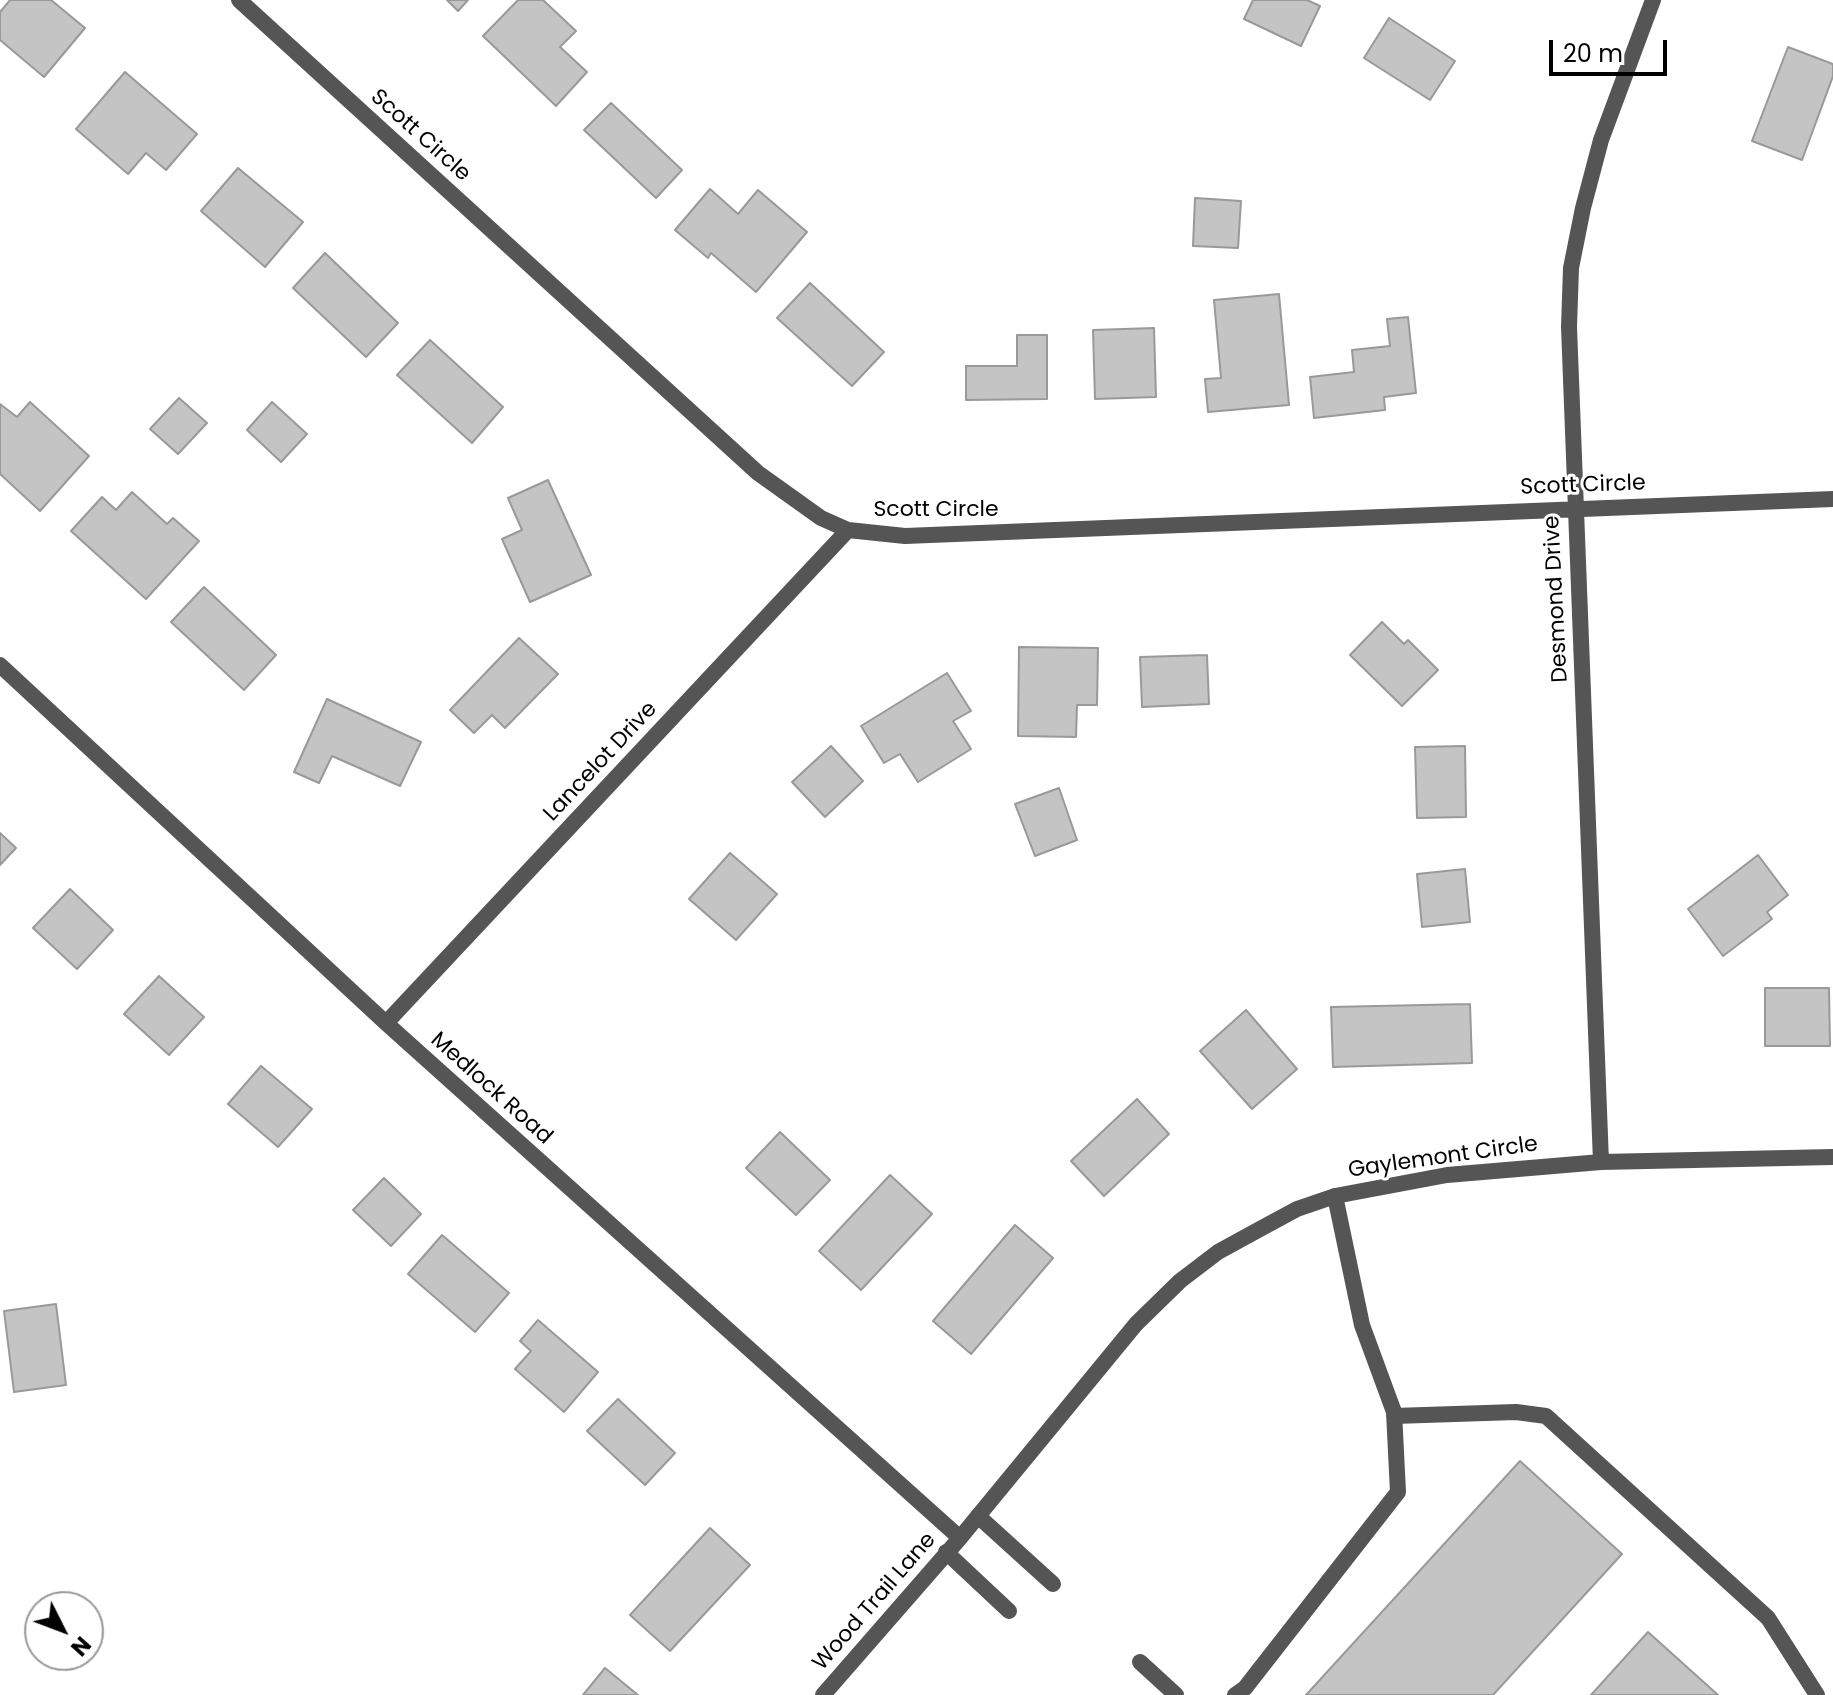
<!DOCTYPE html>
<style>
body{margin:0}
#map{position:relative;width:1833px;height:1695px;overflow:hidden;background:#fff;font-family:Poppins,sans-serif}
canvas{display:block}
.north{position:absolute;left:24px;top:1591px;width:80px;height:80px;box-sizing:border-box;background:#fff;border:2px solid #999;border-radius:50%;rotate:132deg;font-size:22px;font-weight:700;line-height:32px;text-align:center;color:#000}
.north::after{content:'';display:block;margin:auto;width:28px;height:36px;background:#000;clip-path:polygon(50% 0,100% 100%,50% 72%,0 100%)}
.scale{position:absolute;left:1549px;top:40px;width:118px;height:36px;box-sizing:border-box;border:4px solid #000;border-top:0;padding-left:10px;font-size:24px;line-height:28px;white-space:nowrap;color:#000;-webkit-text-stroke:6px #fff;paint-order:stroke}
</style>
<div id="map">
<canvas width="1833" height="1695"></canvas>
<div class="north">N</div>
<div class="scale">20 m</div>
</div>
<script>
const c = document.querySelector('canvas').getContext('2d');
c.lineJoin = 'round';
function fill(path, color) { c.fillStyle = color; c.fill(path, 'evenodd'); }
const toPath = rows => new Path2D(rows.map(r => 'M' + r).join(''));
function strokePath(path, color, width, dash) { c.strokeStyle = color; c.lineWidth = width; c.lineCap = dash ? 'butt' : 'round'; c.setLineDash(dash || []); c.stroke(path); }
function drawText(font, color, halo, rows, align = 'center') {
  c.font = font + ' Poppins,sans-serif'; c.lineWidth = 6; c.setLineDash([]); c.textBaseline = 'middle'; c.strokeStyle = halo; c.fillStyle = color; for (const [text, x, y, turn = 0] of rows) {
    c.save(); c.translate(x, y); c.rotate((+turn || 0) * Math.PI / 180); c.textAlign = isNaN(turn) ? turn : align; if (halo) c.strokeText(text, 0, 0); c.fillText(text, 0, 0); c.restore();
  }
}
const building = toPath([
 [10,0,51,0,85,28,44,77,0,40,0,12,10,0],
 [447,0,468,0,458,11,447,0],
 [518,0,543,0,576,31,560,47,587,72,556,106,483,36,518,0],
 [1253,0,1307,0,1320,6,1301,46,1244,19,1253,0],
 [1389,18,1455,61,1430,100,1364,58,1389,18],
 [1788,47,1833,64,1833,76,1802,160,1752,141,1788,47],
 [125,72,197,134,166,170,146,153,128,174,76,129,125,72],
 [611,103,682,170,656,198,584,130,611,103],
 [238,168,303,222,265,267,201,211,238,168],
 [710,189,738,214,758,190,807,232,756,292,711,253,708,258,675,230,710,189],
 [1195,198,1241,201,1238,248,1193,246,1195,198],
 [325,253,398,323,366,357,293,288,325,253],
 [810,283,884,352,852,386,777,318,810,283],
 [1279,294,1289,405,1208,412,1205,379,1221,378,1214,300,1279,294],
 [1408,317,1416,393,1384,397,1385,410,1314,418,1310,377,1354,372,1352,350,1390,346,1387,319,1408,317],
 [1154,328,1156,397,1095,399,1093,330,1154,328],
 [1017,335,1047,335,1047,399,966,400,966,366,1017,366,1017,335],
 [430,340,503,407,472,443,397,375,430,340],
 [179,398,207,423,178,454,150,429,179,398],
 [30,402,89,456,40,511,0,474,0,404,17,417,30,402],
 [272,402,307,434,281,462,247,430,272,402],
 [548,480,591,575,530,602,502,539,522,530,508,498,548,480],
 [132,492,167,524,173,518,199,541,146,599,71,531,102,497,116,510,132,492],
 [204,587,276,655,244,690,171,622,204,587],
 [1382,622,1404,644,1408,640,1438,670,1402,706,1350,655,1382,622],
 [519,638,558,674,505,728,492,715,474,733,450,710,519,638],
 [1019,647,1098,648,1097,705,1077,705,1076,737,1018,736,1019,647],
 [1207,655,1209,704,1142,707,1140,657,1207,655],
 [947,673,971,711,953,721,971,749,918,782,900,754,884,763,861,726,947,673],
 [327,699,421,742,400,786,332,756,319,783,294,772,327,699],
 [831,746,863,781,825,817,792,782,831,746],
 [1465,746,1466,817,1417,818,1415,747,1465,746],
 [1059,788,1077,840,1035,856,1015,804,1059,788],
 [0,833,16,848,0,865,0,833],
 [730,853,777,894,736,940,689,899,730,853],
 [1758,855,1788,895,1767,912,1772,919,1723,956,1688,909,1758,855],
 [1465,869,1470,922,1422,927,1417,874,1465,869],
 [70,889,113,930,77,969,33,928,70,889],
 [159,976,204,1017,169,1055,124,1014,159,976],
 [1765,988,1829,988,1830,1046,1765,1046,1765,988],
 [1470,1004,1472,1063,1333,1067,1331,1007,1470,1004],
 [1246,1010,1297,1069,1252,1109,1200,1051,1246,1010],
 [261,1066,312,1109,278,1147,228,1104,261,1066],
 [1137,1099,1169,1134,1104,1196,1071,1161,1137,1099],
 [780,1132,830,1180,796,1215,746,1168,780,1132],
 [890,1175,932,1214,861,1290,819,1251,890,1175],
 [384,1178,421,1214,391,1246,353,1210,384,1178],
 [1015,1225,1053,1258,971,1354,933,1321,1015,1225],
 [442,1235,509,1293,475,1332,408,1274,442,1235],
 [56,1304,66,1385,14,1392,4,1311,56,1304],
 [538,1320,598,1372,564,1412,515,1369,531,1351,520,1341,538,1320],
 [618,1399,675,1453,645,1485,587,1431,618,1399],
 [1520,1461,1622,1554,1493,1695,1306,1695,1520,1461],
 [710,1528,750,1565,670,1651,630,1615,710,1528],
 [1648,1632,1718,1695,1591,1695,1648,1632],
 [605,1668,638,1695,583,1695,605,1668]
]);
fill(building, '#c4c4c4');
strokePath(building, '#999', 2);
strokePath(toPath([
 [1394,1416,1516,1412,1546,1416,1768,1618,1817,1695],
 [978,1516,1053,1584],
 [946,1552,1009,1611],
 [1140,1662,1176,1695],
 [1235,1695,1245,1688,1398,1492,1394,1412,1362,1325,1335,1196]
]), '#555', 16);
strokePath(toPath([
 [239,0,758,473,821,518,848,530,905,536,1833,499],
 [0,665,386,1023,960,1538],
 [386,1023,848,530],
 [1601,1162,1569,327,1571,268,1583,208,1601,140,1653,0],
 [823,1695,960,1538,1136,1324,1180,1281,1218,1252,1260,1229,1297,1209,1335,1196,1447,1175,1601,1162,1833,1157]
]), '#555', 16);
drawText('22px', '#000', '#fff', [
 ["Scott Circle",420,136,42],
 ["Scott Circle",1583,486,-2],
 ["Scott Circle",936,510],
 ["Desmond Drive",1557,599,-93],
 ["Lancelot Drive",601,762,-47],
 ["Medlock Road",491,1089,42],
 ["Gaylemont Circle",1443,1158,-8],
 ["Wood Trail Lane",875,1602,-49]
]);
</script>
